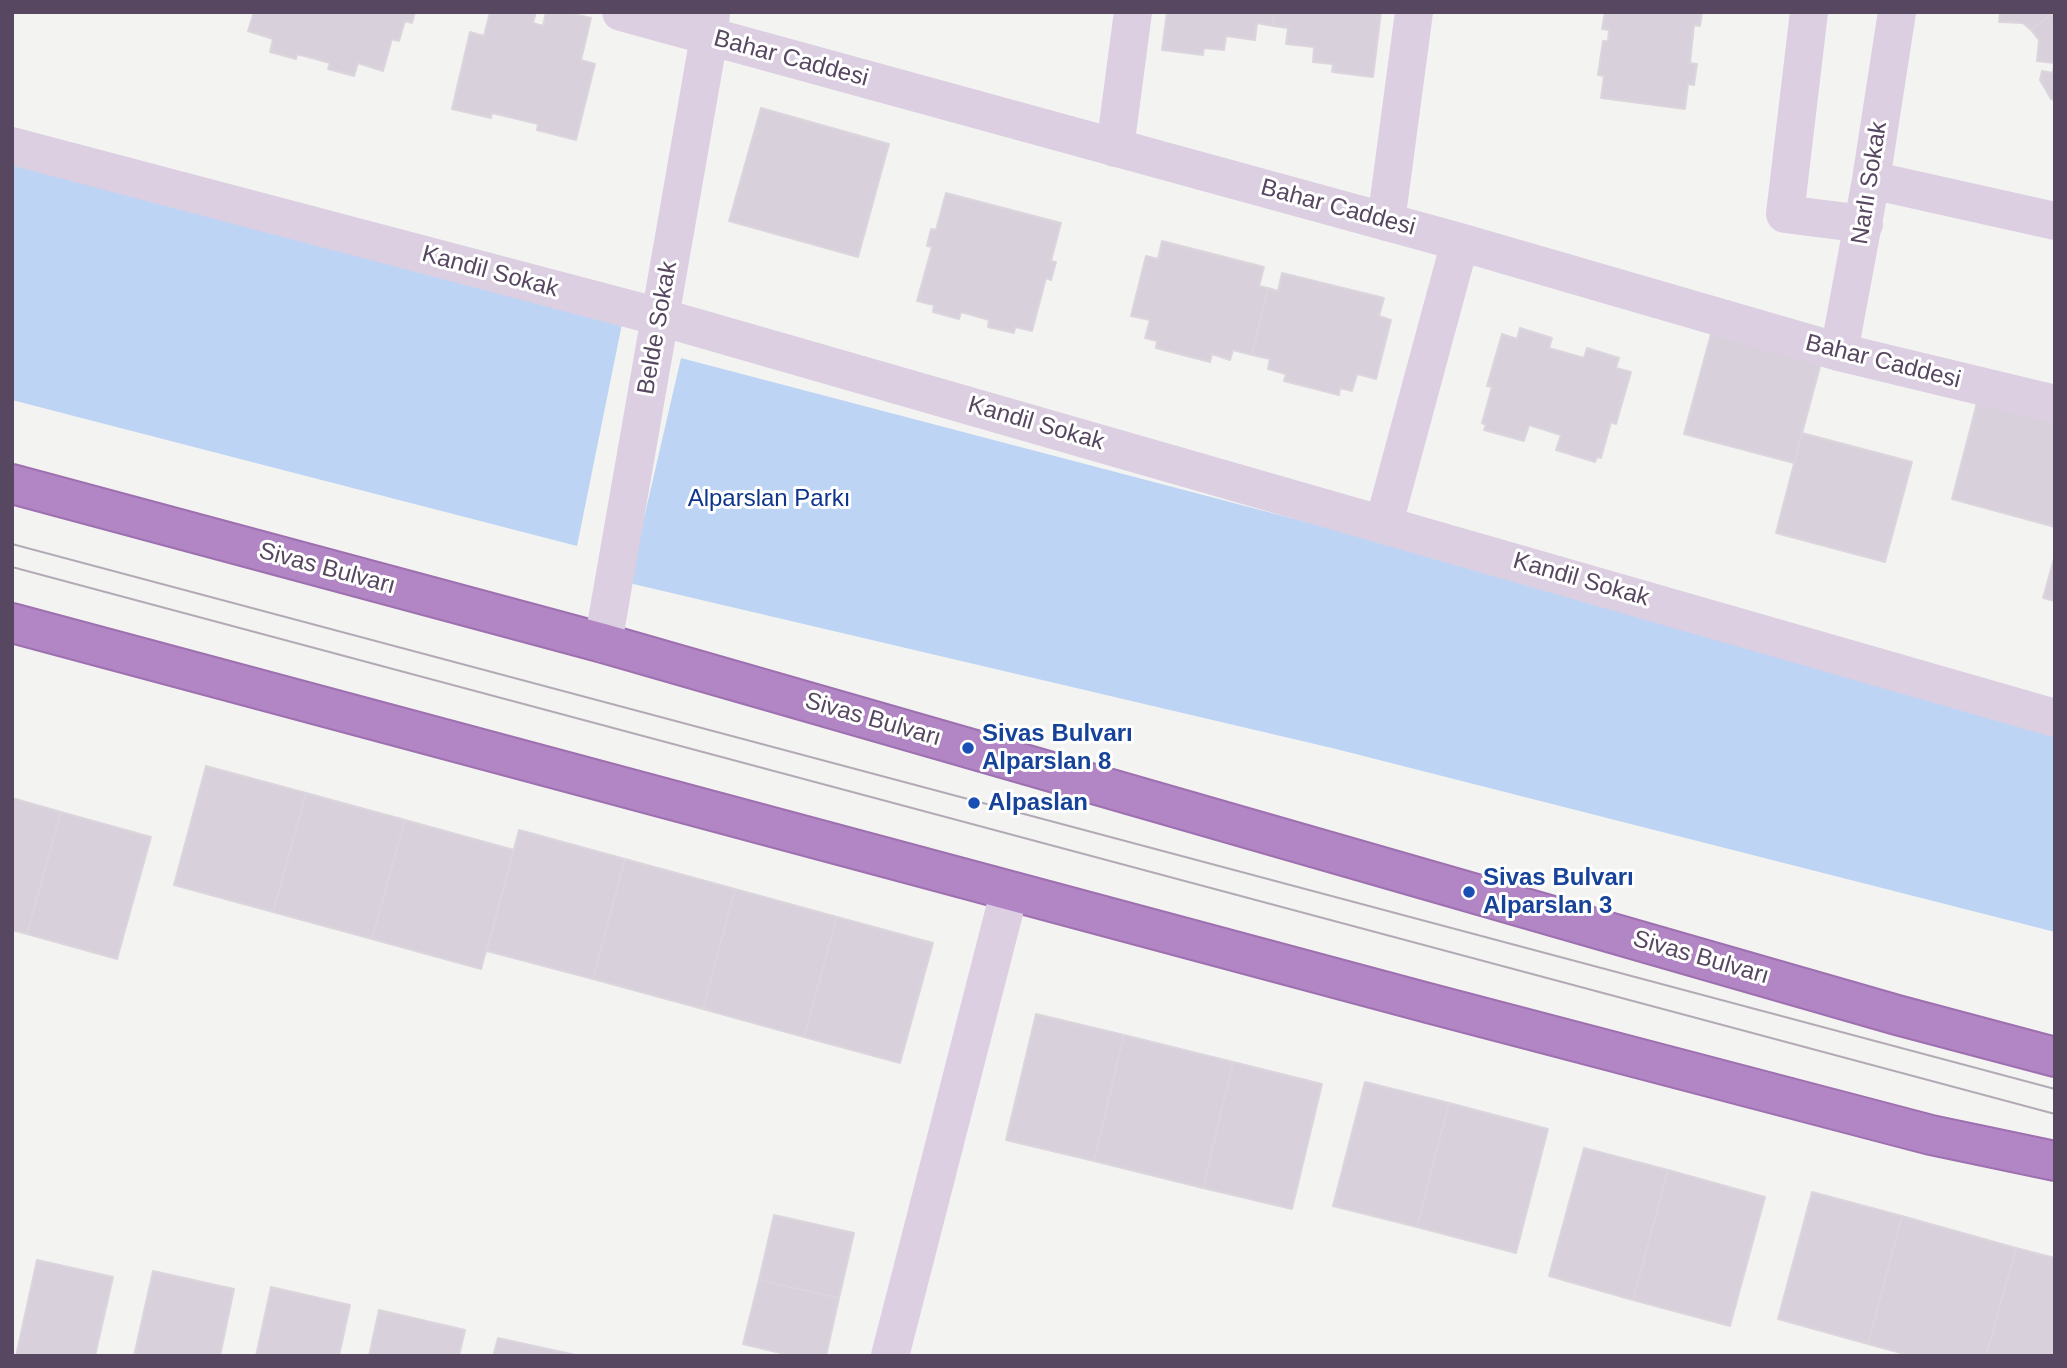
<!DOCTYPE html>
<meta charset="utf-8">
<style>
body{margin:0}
#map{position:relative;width:2067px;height:1368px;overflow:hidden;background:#f3f4f1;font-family:Helvetica,sans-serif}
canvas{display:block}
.frame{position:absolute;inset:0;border:14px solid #584761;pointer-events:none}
</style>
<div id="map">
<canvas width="2067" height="1368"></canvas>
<div class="frame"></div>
</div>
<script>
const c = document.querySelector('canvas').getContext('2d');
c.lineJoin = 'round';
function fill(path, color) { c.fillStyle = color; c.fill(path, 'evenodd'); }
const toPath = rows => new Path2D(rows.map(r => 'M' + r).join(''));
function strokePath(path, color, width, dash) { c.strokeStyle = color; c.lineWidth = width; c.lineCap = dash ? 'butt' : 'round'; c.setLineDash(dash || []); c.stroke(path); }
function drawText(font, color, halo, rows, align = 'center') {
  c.font = font + ' Helvetica,sans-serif'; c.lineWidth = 6; c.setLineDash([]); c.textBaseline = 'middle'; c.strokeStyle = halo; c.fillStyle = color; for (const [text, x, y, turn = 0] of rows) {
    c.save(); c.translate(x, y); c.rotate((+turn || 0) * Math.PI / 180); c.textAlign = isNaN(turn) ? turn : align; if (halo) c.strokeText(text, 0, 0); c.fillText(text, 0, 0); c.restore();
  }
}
fill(toPath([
 [12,164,623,319,577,546,12,400],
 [681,358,1779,646,2055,724,2055,932,1336,749,629,583]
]), '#bdd4f4');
const building = toPath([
 [254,12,415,12,412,23,405,21,399,41,392,39,383,71,358,63,354,76,328,69,330,63,297,54,296,59,270,52,273,39,248,31,254,12],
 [490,12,536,12,533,23,543,26,546,12,566,12,591,18,581,60,595,64,576,140,537,130,538,124,492,113,491,118,452,109,470,32,484,36,490,12],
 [1167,12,1274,12,1273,26,1257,23,1255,40,1226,36,1224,50,1204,48,1203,55,1162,50,1167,12],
 [1274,12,1381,12,1373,77,1332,72,1333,64,1313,62,1314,47,1286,44,1288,28,1273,26,1274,12],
 [1605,12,1702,12,1700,26,1694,25,1690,63,1697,64,1694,85,1688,84,1685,109,1601,98,1604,76,1598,75,1603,41,1608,41,1609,30,1602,29,1605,12],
 [2000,12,2054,12,2031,30,2023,23,1999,22,2000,12],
 [2055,12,2055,100,2051,99,2040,80,2042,71,2053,73,2054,63,2037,61,2039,40,2031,30,2055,12],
 [761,108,889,144,858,257,729,221,761,108],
 [946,193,1061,223,1051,261,1056,262,1051,280,1046,278,1032,331,1015,327,1014,333,988,327,989,320,961,312,959,319,933,312,934,305,917,301,932,247,927,246,931,229,936,230,946,193],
 [1162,241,1264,267,1259,286,1268,288,1252,355,1233,350,1230,360,1212,354,1210,362,1156,348,1157,341,1145,338,1150,320,1131,316,1146,256,1158,259,1162,241],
 [1282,273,1384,298,1379,316,1391,320,1376,379,1357,374,1352,391,1340,388,1339,395,1284,381,1286,374,1268,369,1270,359,1252,355,1268,288,1278,291,1282,273],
 [1520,328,1552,338,1549,348,1584,358,1587,348,1619,358,1616,368,1631,372,1616,424,1611,422,1601,458,1597,457,1595,462,1556,450,1561,435,1529,425,1524,441,1484,430,1486,425,1482,423,1492,387,1487,386,1502,334,1517,339,1520,328],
 [1711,334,1821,363,1794,463,1684,434,1711,334],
 [1978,399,2055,420,2055,527,1952,499,1978,399],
 [1802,433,1912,462,1885,562,1776,533,1802,433],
 [2055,555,2055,601,2043,598,2055,555],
 [206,766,306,793,273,912,174,885,206,766],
 [306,793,405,820,372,939,273,912,306,793],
 [12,798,61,812,27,934,12,930,12,798],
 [61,812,151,837,117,959,27,934,61,812],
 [405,820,514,850,481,969,372,939,405,820],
 [519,830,625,859,593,979,487,951,519,830],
 [625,859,735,889,703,1009,593,979,625,859],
 [735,889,837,917,804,1037,703,1009,735,889],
 [837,917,933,943,900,1063,804,1037,837,917],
 [1036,1014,1124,1035,1094,1161,1006,1140,1036,1014],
 [1124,1035,1233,1062,1203,1188,1094,1161,1124,1035],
 [1233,1062,1322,1084,1292,1209,1203,1188,1233,1062],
 [1365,1082,1449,1103,1417,1227,1333,1206,1365,1082],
 [1449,1103,1548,1129,1516,1253,1417,1227,1449,1103],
 [1584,1148,1668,1170,1633,1300,1549,1276,1584,1148],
 [1668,1170,1765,1197,1730,1326,1633,1300,1668,1170],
 [1812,1192,1902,1216,1868,1344,1778,1319,1812,1192],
 [774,1215,854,1233,839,1298,759,1280,774,1215],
 [1902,1216,2016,1248,1986,1356,1912,1356,1868,1344,1902,1216],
 [2016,1248,2055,1258,2055,1356,1986,1356,2016,1248],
 [37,1260,113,1277,95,1356,16,1356,37,1260],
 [153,1271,234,1289,220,1356,134,1356,153,1271],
 [759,1280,839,1298,826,1356,793,1356,743,1344,759,1280],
 [271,1287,350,1305,339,1356,256,1356,271,1287],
 [379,1310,465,1330,459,1356,369,1356,379,1310],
 [498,1338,580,1356,493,1356,498,1338]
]);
fill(building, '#d8d0da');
strokePath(building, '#dcd5dd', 2);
const highway = toPath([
 [12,484,603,643,1897,1015,2055,1057],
 [12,623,1428,1003,1931,1135,2055,1161]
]);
strokePath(highway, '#9e70b0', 42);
strokePath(toPath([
 [621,12,1460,242,1839,352,2055,404],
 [1809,12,1785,214,1864,224],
 [12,146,660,317,2055,718],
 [1115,148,1133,12],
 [1871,180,2055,221],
 [1386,222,1414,12],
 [1839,352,1871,180,1897,12],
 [1384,523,1460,242],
 [603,643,709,37,711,12],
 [890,1356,1009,893]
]), '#dccfe2', 38);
strokePath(highway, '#b285c4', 38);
strokePath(toPath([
 [12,544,2055,1089],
 [12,567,2055,1114]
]), '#b3aab5', 2);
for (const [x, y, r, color] of [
 [968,748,7,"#1a4fb4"],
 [974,803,7,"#1a4fb4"],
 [1469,892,7,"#1a4fb4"]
]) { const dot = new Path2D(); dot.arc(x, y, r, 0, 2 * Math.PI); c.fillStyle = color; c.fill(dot); strokePath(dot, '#fff', 2.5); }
drawText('24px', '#584761', '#fff', [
 ["Bahar Caddesi",791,59,15],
 ["Narlı Sokak",1870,183,-81],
 ["Bahar Caddesi",1338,208,15],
 ["Kandil Sokak",490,272,15],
 ["Belde Sokak",658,328,-80],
 ["Bahar Caddesi",1883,362,14],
 ["Kandil Sokak",1036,424,16],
 ["Sivas Bulvarı",327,569,15],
 ["Kandil Sokak",1581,580,16],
 ["Sivas Bulvarı",873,720,16],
 ["Sivas Bulvarı",1701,958,16]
]);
drawText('24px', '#0e358c', '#fff', [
 ["Alparslan Parkı",769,499]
]);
drawText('bold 24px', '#164399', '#fff', [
 ["Sivas Bulvarı",982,734],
 ["Alparslan 8",982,762],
 ["Alpaslan",988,803],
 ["Sivas Bulvarı",1483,878],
 ["Alparslan 3",1483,906]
], 'left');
</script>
